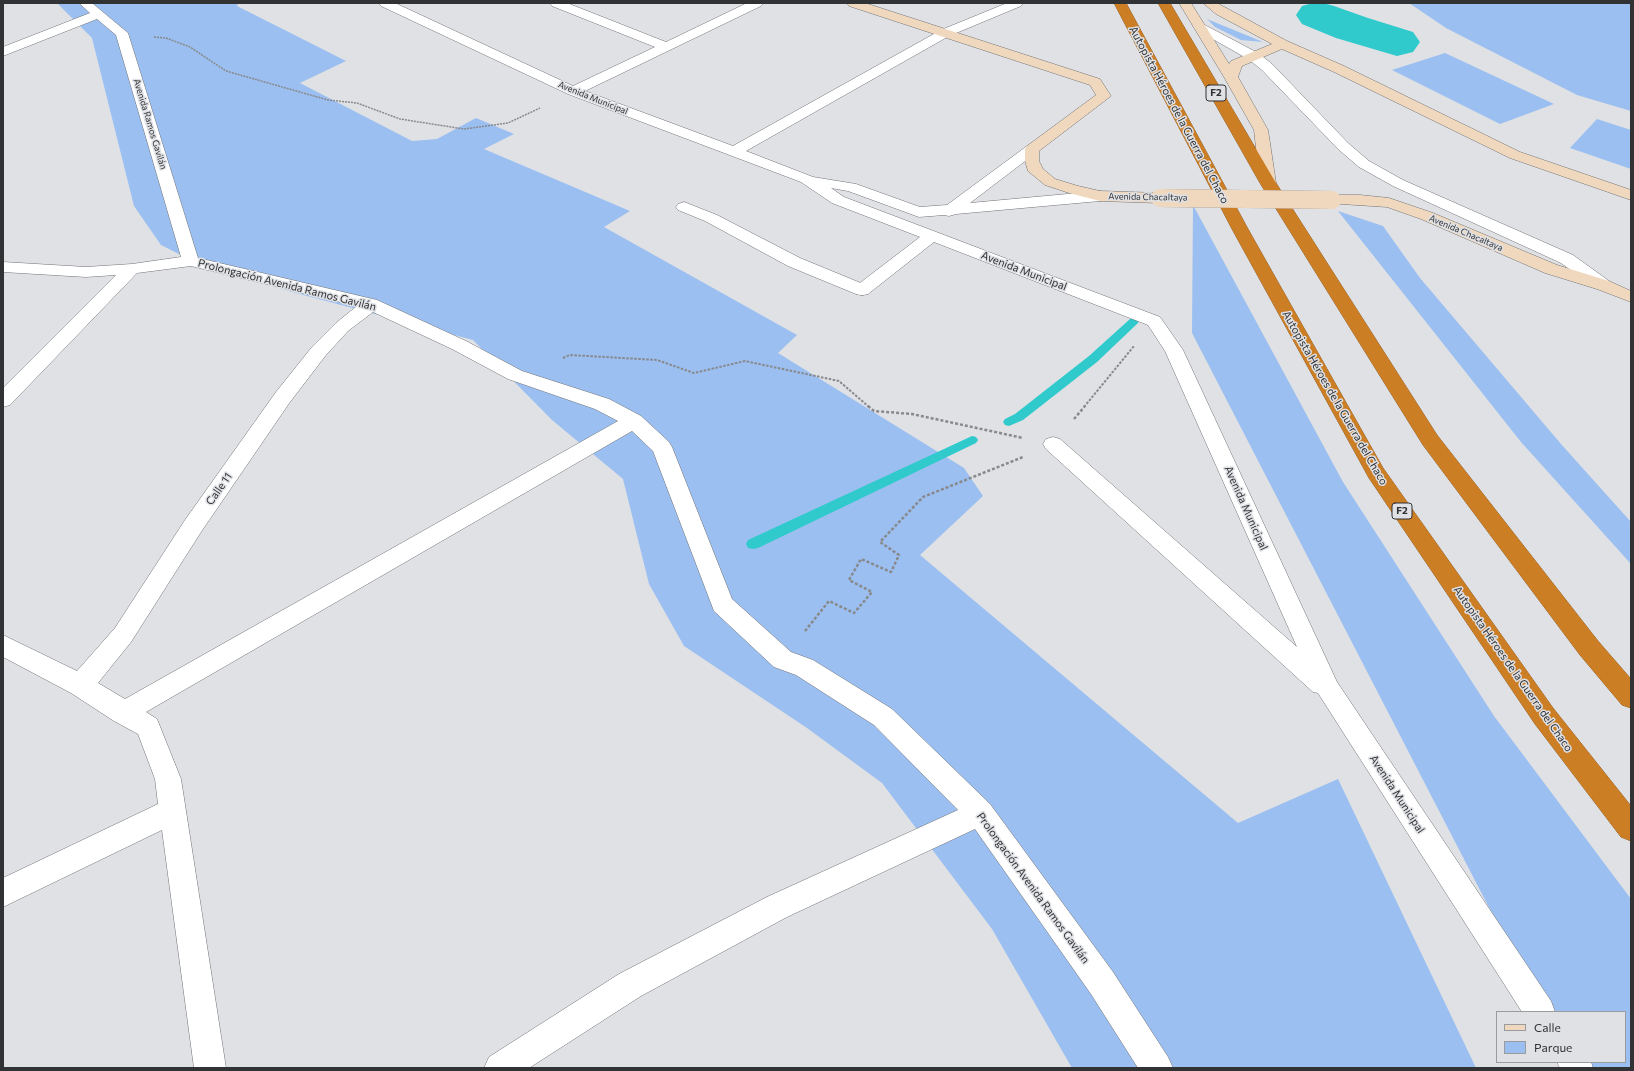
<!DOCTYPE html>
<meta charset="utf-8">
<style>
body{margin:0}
#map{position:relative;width:1634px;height:1071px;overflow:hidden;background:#dfe1e5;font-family:Commissioner,sans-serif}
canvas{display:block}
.frame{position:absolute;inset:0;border:4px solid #313234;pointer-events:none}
.legend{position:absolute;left:1496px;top:1011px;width:130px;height:52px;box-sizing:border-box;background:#dfe1e5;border:1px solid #999b9e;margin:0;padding:5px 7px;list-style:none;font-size:12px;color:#313234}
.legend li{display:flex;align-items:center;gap:8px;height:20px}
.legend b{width:20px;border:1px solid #999b9e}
</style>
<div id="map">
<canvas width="1634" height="1071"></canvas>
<div class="frame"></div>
<ul class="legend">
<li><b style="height:5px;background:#f0d8be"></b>Calle</li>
<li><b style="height:11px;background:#9bbff0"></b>Parque</li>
</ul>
</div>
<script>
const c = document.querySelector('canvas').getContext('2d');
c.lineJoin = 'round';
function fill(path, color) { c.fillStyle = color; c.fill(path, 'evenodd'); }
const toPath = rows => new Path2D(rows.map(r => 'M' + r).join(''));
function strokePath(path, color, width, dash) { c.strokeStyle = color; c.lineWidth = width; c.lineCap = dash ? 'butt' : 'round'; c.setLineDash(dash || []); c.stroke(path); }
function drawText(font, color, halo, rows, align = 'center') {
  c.font = font + ' Commissioner,sans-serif'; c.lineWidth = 3; c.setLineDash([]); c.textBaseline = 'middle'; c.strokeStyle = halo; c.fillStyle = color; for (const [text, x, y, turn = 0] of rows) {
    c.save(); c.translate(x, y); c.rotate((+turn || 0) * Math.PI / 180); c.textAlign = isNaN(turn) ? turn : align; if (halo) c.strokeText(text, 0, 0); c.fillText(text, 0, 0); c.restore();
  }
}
fill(toPath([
 [57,3,238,3,237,6,346,61,300,83,412,141,437,139,476,118,514,134,484,149,630,211,604,227,797,335,778,353,964,468,983,496,920,555,1238,823,1338,779,1476,1068,1072,1068,992,929,882,783,807,728,684,646,649,584,623,479,552,420,473,340,296,293,199,264,161,245,134,206,92,38],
 [1409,3,1631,3,1631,111,1577,95,1446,28],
 [1207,19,1263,42,1241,40,1215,27],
 [1445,53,1554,104,1500,124,1392,70],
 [1597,119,1631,130,1631,169,1570,148],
 [1193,205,1343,482,1494,716,1631,899,1631,1068,1572,1068,1569,1062,1625,1062,1625,1012,1543,1012,1192,333],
 [1338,211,1383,226,1420,278,1561,444,1631,522,1631,564,1521,442]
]), '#9bbff0');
fill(toPath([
 [1312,3,1320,3,1321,17,1318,17,1314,15,1312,3],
 [1134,318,1139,321,1138,323,1097,362,1023,420,1009,426,1005,425,1003,422,1005,419,1015,414,1089,356,1130,319,1134,318],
 [972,436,976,437,978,440,976,443,758,548,753,549,748,548,746,544,748,540,972,436]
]), '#30cacd');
fill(toPath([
 [1313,3,1323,3,1334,6,1368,18,1413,32,1420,42,1413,52,1397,56,1336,38,1302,24,1296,15,1302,6,1313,3]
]), '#30cacd');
const lane = toPath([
 [684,202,717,215,800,258,868,286,871,290,868,294,862,295,856,294,788,266,705,221,678,210,676,207,678,204,684,202]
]);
const street = toPath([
 [79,3,92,3,128,33,198,258,377,300,466,341,522,371,609,399,641,416,669,442,672,447,732,599,791,652,813,660,892,709,990,804,1113,972,1168,1057,1173,1068,1138,1068,1091,994,975,829,787,917,641,996,529,1068,484,1068,489,1057,619,974,767,897,958,810,874,725,796,675,774,667,714,611,653,451,632,431,146,712,157,719,181,779,226,1068,194,1068,162,830,3,907,3,878,158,804,155,779,138,734,114,721,71,693,3,657,3,635,77,671,115,628,185,520,276,392,312,347,336,323,357,306,191,266,137,273,10,405,3,407,3,388,116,275,86,277,3,272,3,262,86,267,132,264,181,257,116,35,97,19,3,56,3,47,90,13,79,3],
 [373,312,452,349,508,379,595,409,618,421,125,699,98,683,131,642,201,532,290,402,326,355,348,331,373,312],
 [379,3,395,3,573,86,655,47,552,6,550,3,567,3,666,42,747,3,763,3,761,6,585,91,733,146,941,30,1007,3,1023,3,1021,6,949,36,746,151,813,177,856,184,920,207,947,205,1027,146,1032,145,1037,146,1039,149,1037,152,970,203,1100,191,1106,193,1108,196,1106,199,1100,201,956,214,949,216,944,215,919,217,848,191,831,188,844,197,1160,317,1183,350,1337,682,1551,1001,1555,1012,1522,1012,1318,693,1313,692,1046,449,1043,444,1046,439,1053,437,1060,439,1297,647,1165,351,1148,325,934,242,868,294,862,295,856,294,853,290,856,286,920,237,832,203,801,182,568,94,381,6,379,3],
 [1199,22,1258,53,1272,64,1348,143,1369,161,1403,180,1573,255,1609,281,1612,285,1609,289,1603,290,1597,289,1561,263,1393,186,1359,167,1338,149,1262,70,1248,59,1195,29,1193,26,1195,23,1199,22],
 [1557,1062,1591,1062,1593,1068,1560,1068,1557,1062]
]);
const secondary = toPath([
 [847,3,865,3,1100,79,1111,96,1039,151,1039,161,1043,169,1055,179,1078,186,1100,191,1160,193,1166,195,1168,198,1166,201,1160,203,1100,201,1069,193,1045,185,1028,171,1025,161,1025,149,1027,146,1096,95,1090,85,849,6,847,3],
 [1179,3,1191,3,1229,64,1231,61,1272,44,1216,14,1203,3,1217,3,1287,41,1344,66,1520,152,1631,190,1631,200,1510,158,1334,72,1282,49,1242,66,1238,77,1268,130,1276,183,1273,186,1268,188,1263,186,1260,183,1254,130,1224,77,1179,3],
 [1332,195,1360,195,1389,198,1433,213,1557,265,1609,281,1631,291,1631,302,1597,289,1545,273,1421,219,1387,207,1326,203,1324,200,1326,197,1332,195]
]);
const highway = toPath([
 [1114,3,1126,3,1248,229,1383,468,1553,708,1631,806,1631,841,1621,837,1535,724,1369,478,1232,229,1114,3],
 [1158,3,1170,3,1276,183,1437,435,1598,641,1631,679,1631,708,1622,705,1580,655,1423,445,1260,183,1158,3]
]);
strokePath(lane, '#717376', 1);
strokePath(street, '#717376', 1);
strokePath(secondary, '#717376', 1);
strokePath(highway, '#96632a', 1);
strokePath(toPath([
 [154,37,166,38,190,47,226,71,328,100,357,103,400,119,464,129,508,123,540,108]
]), '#88898c', 1.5, [2, 1]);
strokePath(toPath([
 [563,358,570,355,657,360,694,373,745,361,839,381,869,407],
 [1084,407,1134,346]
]), '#88898c', 2, [2.5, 1.5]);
strokePath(toPath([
 [868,406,874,411,912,414,1023,438],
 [1074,419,1085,406],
 [805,631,829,601,854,613,872,592,849,580,861,559,891,572,899,555,880,542,923,497,1023,457]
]), '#88898c', 2.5, [3, 2]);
fill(lane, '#fff');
fill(street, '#fff');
fill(secondary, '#f0d8be');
fill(highway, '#cc7e25');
const secondaryBridge = toPath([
 [1160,198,1332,200]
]);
strokePath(secondaryBridge, '#717376', 18, []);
strokePath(secondaryBridge, '#f0d8be', 18);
drawText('9px', '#313234', '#dfe1e5', [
 ["Avenida Municipal",593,98,22],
 ["Avenida Ramos Gavilán",150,124,73],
 ["Avenida Chacaltaya",1148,197,1],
 ["Avenida Chacaltaya",1466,233,23]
]);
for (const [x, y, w] of [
 [1216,93,20],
 [1402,511,20]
]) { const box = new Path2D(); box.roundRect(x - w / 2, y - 8, w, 16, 3); c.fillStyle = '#dfe1e5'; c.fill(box); strokePath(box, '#313234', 1); }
drawText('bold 10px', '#313234', null, [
 ["F2",1216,93],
 ["F2",1402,511]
]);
drawText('11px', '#313234', '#dfe1e5', [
 ["Autopista Héroes de la Guerra del Chaco",1179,115,62],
 ["Avenida Municipal",1024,271,21],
 ["Prolongación Avenida Ramos Gavilán",287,285,14],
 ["Autopista Héroes de la Guerra del Chaco",1335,398,60],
 ["Calle 11",219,489,-55],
 ["Avenida Municipal",1246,508,66],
 ["Autopista Héroes de la Guerra del Chaco",1513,669,55],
 ["Avenida Municipal",1397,794,57],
 ["Prolongación Avenida Ramos Gavilán",1033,888,54]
]);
</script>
